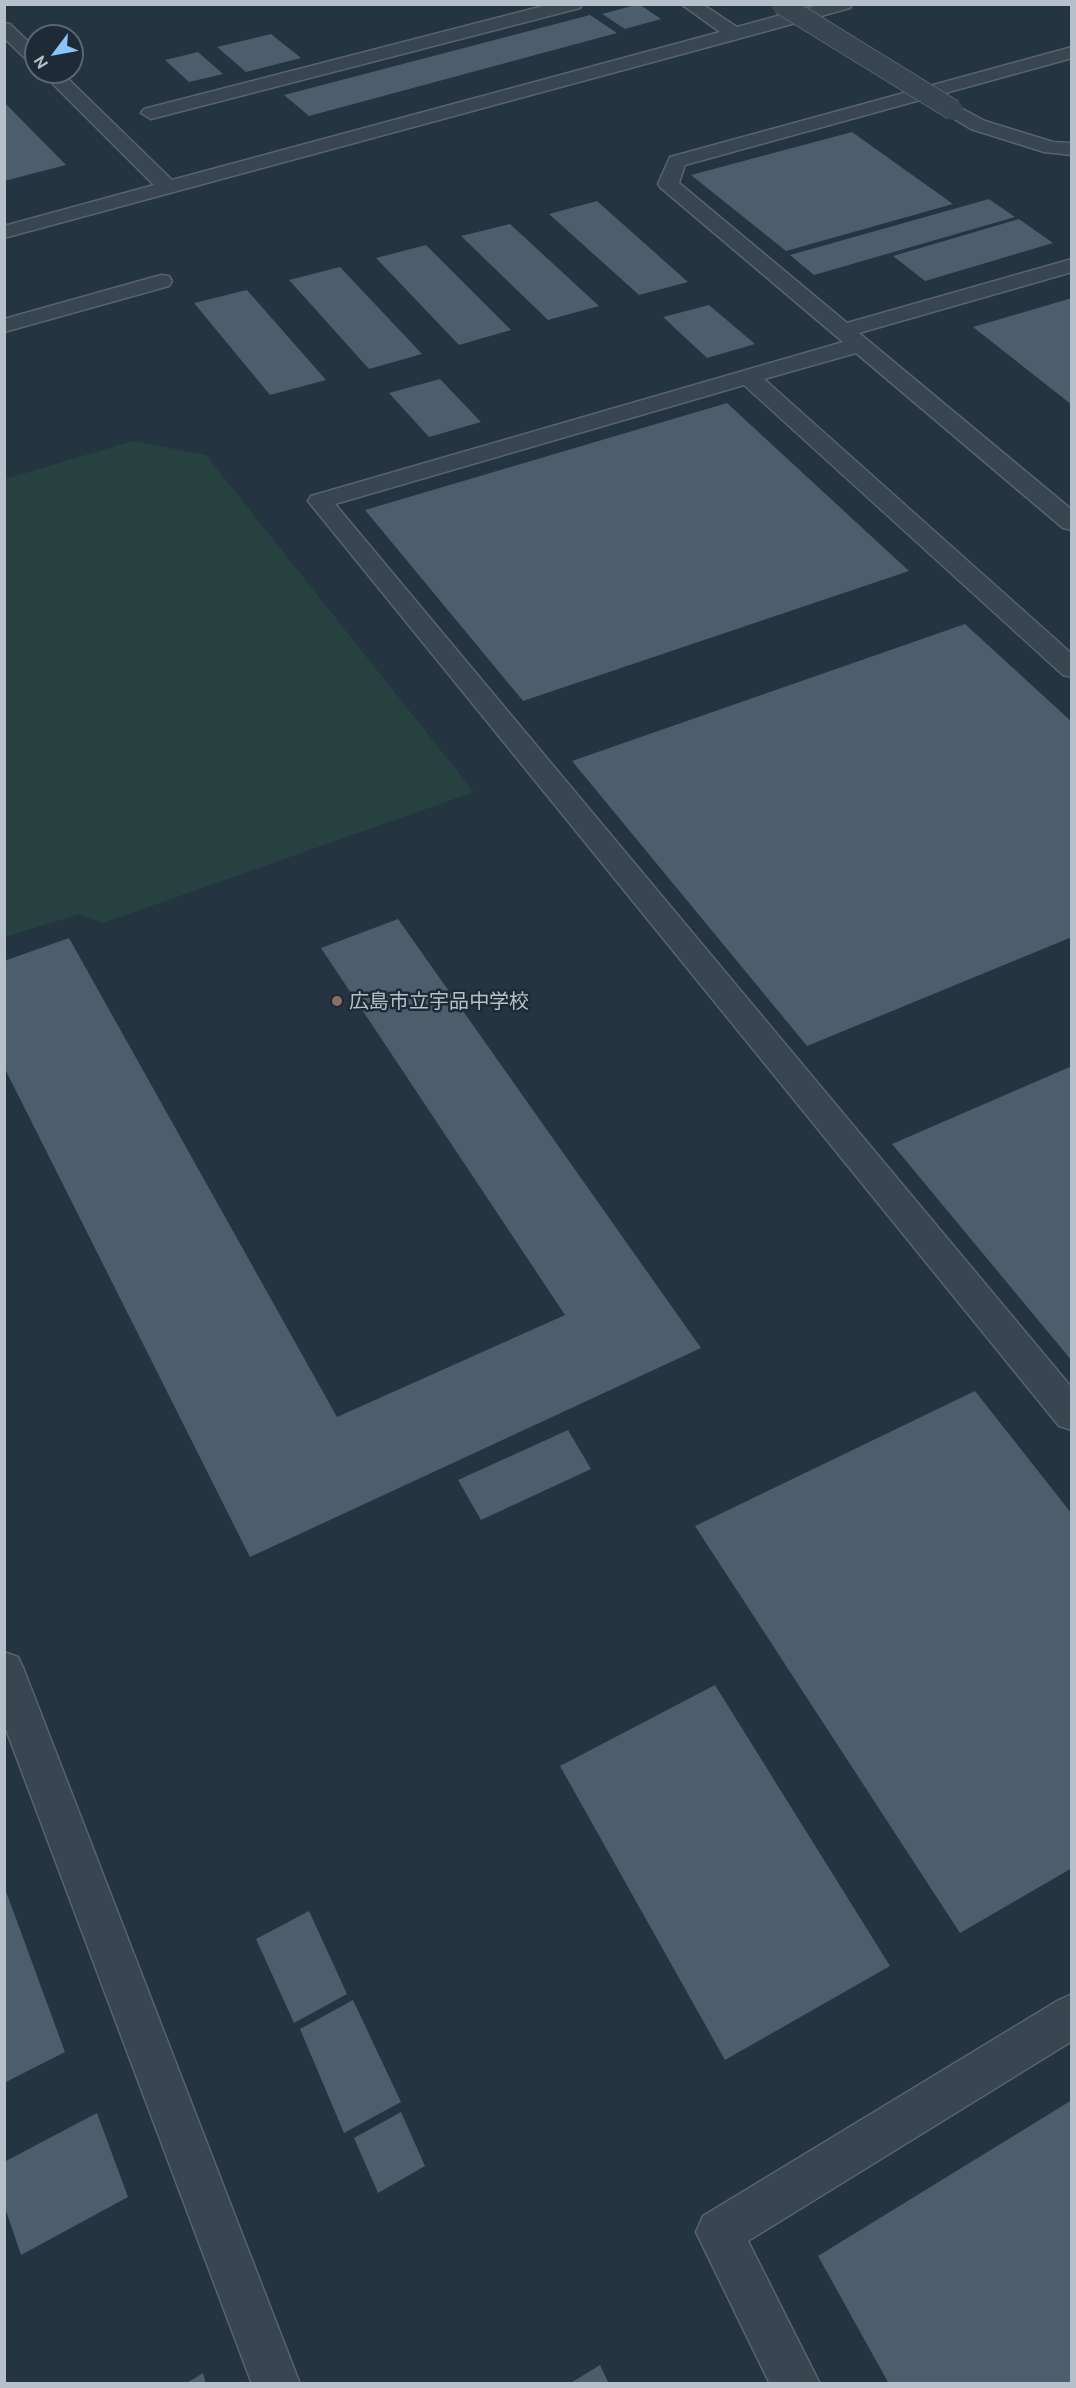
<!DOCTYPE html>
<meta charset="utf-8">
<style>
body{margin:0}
#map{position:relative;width:1076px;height:2388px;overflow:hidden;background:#243440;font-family:Ubuntu,sans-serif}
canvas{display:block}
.frame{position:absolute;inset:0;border:6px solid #b5c0ca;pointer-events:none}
.north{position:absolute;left:24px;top:24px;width:60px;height:60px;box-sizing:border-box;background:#1e2a35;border:2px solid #5a6671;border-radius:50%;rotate:238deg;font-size:16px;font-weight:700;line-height:24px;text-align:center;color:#b5c0ca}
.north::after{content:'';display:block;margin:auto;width:21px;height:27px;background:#8bc4fa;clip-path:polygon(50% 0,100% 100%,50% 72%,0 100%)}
</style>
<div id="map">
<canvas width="1076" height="2388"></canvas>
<div class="frame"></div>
<div class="north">N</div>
</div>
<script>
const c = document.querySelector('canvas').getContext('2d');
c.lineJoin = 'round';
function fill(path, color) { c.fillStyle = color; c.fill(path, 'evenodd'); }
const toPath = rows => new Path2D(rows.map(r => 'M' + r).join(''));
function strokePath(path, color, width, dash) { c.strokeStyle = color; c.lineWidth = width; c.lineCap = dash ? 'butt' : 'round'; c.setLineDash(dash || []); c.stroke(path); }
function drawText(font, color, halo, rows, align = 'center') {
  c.font = font + ' Ubuntu,"Noto Sans JP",sans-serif'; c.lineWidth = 5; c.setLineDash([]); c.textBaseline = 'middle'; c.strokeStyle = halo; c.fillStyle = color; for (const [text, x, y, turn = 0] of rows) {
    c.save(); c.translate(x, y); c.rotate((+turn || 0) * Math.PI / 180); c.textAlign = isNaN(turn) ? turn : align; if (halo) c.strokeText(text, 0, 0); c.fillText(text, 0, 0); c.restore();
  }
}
fill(toPath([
 [133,441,206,455,474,792,103,923,79,914,5,937,5,479]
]), '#274141');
fill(toPath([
 [639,4,661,19,625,29,602,14],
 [590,15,617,33,309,116,284,95],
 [271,34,301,58,246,72,217,47],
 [198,52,223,74,189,82,165,60],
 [4,102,66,165,4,181],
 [852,132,953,204,786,251,691,175],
 [989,199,1015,217,814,275,790,255],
 [597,201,688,282,639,295,549,214],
 [1019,219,1053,243,925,281,893,256],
 [510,224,599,306,548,320,461,236],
 [426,245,511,330,459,345,376,258],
 [340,267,422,354,369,369,289,280],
 [247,290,326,380,270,395,194,303],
 [1072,298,1072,405,973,327],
 [709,305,755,344,707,358,663,317],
 [440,379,481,422,429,437,389,393],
 [727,403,909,571,523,701,365,510],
 [965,624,1072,722,1072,937,807,1046,572,761],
 [398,919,701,1348,250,1557,4,1067,4,961,69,938,337,1417,565,1315,321,948],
 [1072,1066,1072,1361,892,1144],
 [975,1391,1072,1514,1072,1868,960,1933,695,1526],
 [568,1430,591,1469,481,1520,458,1480],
 [715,1685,890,1966,725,2060,560,1766],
 [4,1886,65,2052,4,2083],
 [309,1911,347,1994,294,2023,256,1939],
 [353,2000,401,2102,344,2133,300,2029],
 [1072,2100,1072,2384,889,2384,818,2256],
 [401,2112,425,2166,378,2193,354,2138],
 [97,2113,128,2197,21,2255,4,2205,4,2162],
 [600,2365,609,2384,569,2384],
 [203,2373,206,2384,185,2384]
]), '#4d5d6b');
const minor = toPath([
 [551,4,582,4,580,8,151,119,141,113,144,109,551,4],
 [681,4,702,4,737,27,822,4,852,4,850,8,741,38,4,238,4,226,154,185,41,72,61,72,172,180,720,32,681,4],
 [4,23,10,24,36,49,36,65,30,63,4,38,4,23],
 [1072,47,1072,58,685,165,679,183,847,323,1072,259,1072,272,859,333,1072,510,1072,530,1063,528,856,353,764,379,1072,654,1072,677,1063,675,744,385,335,504,1072,1388,1072,1430,1059,1426,308,501,311,496,843,342,661,188,658,184,670,157,1072,47],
 [953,104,985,121,1053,142,1072,143,1072,155,1044,152,971,129,946,114,943,110,946,106,953,104],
 [161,275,169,276,172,281,169,286,4,332,4,319,161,275],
 [4,1652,18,1657,24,1670,300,2384,252,2384,4,1724,4,1652],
 [1072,1994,1072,2041,748,2241,820,2384,770,2384,696,2232,703,2216,1057,2001,1072,1994]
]);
strokePath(minor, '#57636d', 3);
fill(minor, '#394550');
const minorBridge = toPath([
 [781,4,953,110]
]);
strokePath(minorBridge, '#57636d', 22, []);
strokePath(minorBridge, '#394550', 20);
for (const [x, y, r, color] of [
 [337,1001,6,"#8d6e63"]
]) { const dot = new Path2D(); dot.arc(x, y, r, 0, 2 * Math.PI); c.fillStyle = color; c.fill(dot); strokePath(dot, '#1e2a35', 2); }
drawText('20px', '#b5c0ca', '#1e2a35', [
 ["広島市立宇品中学校",349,1001]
], 'left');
</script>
